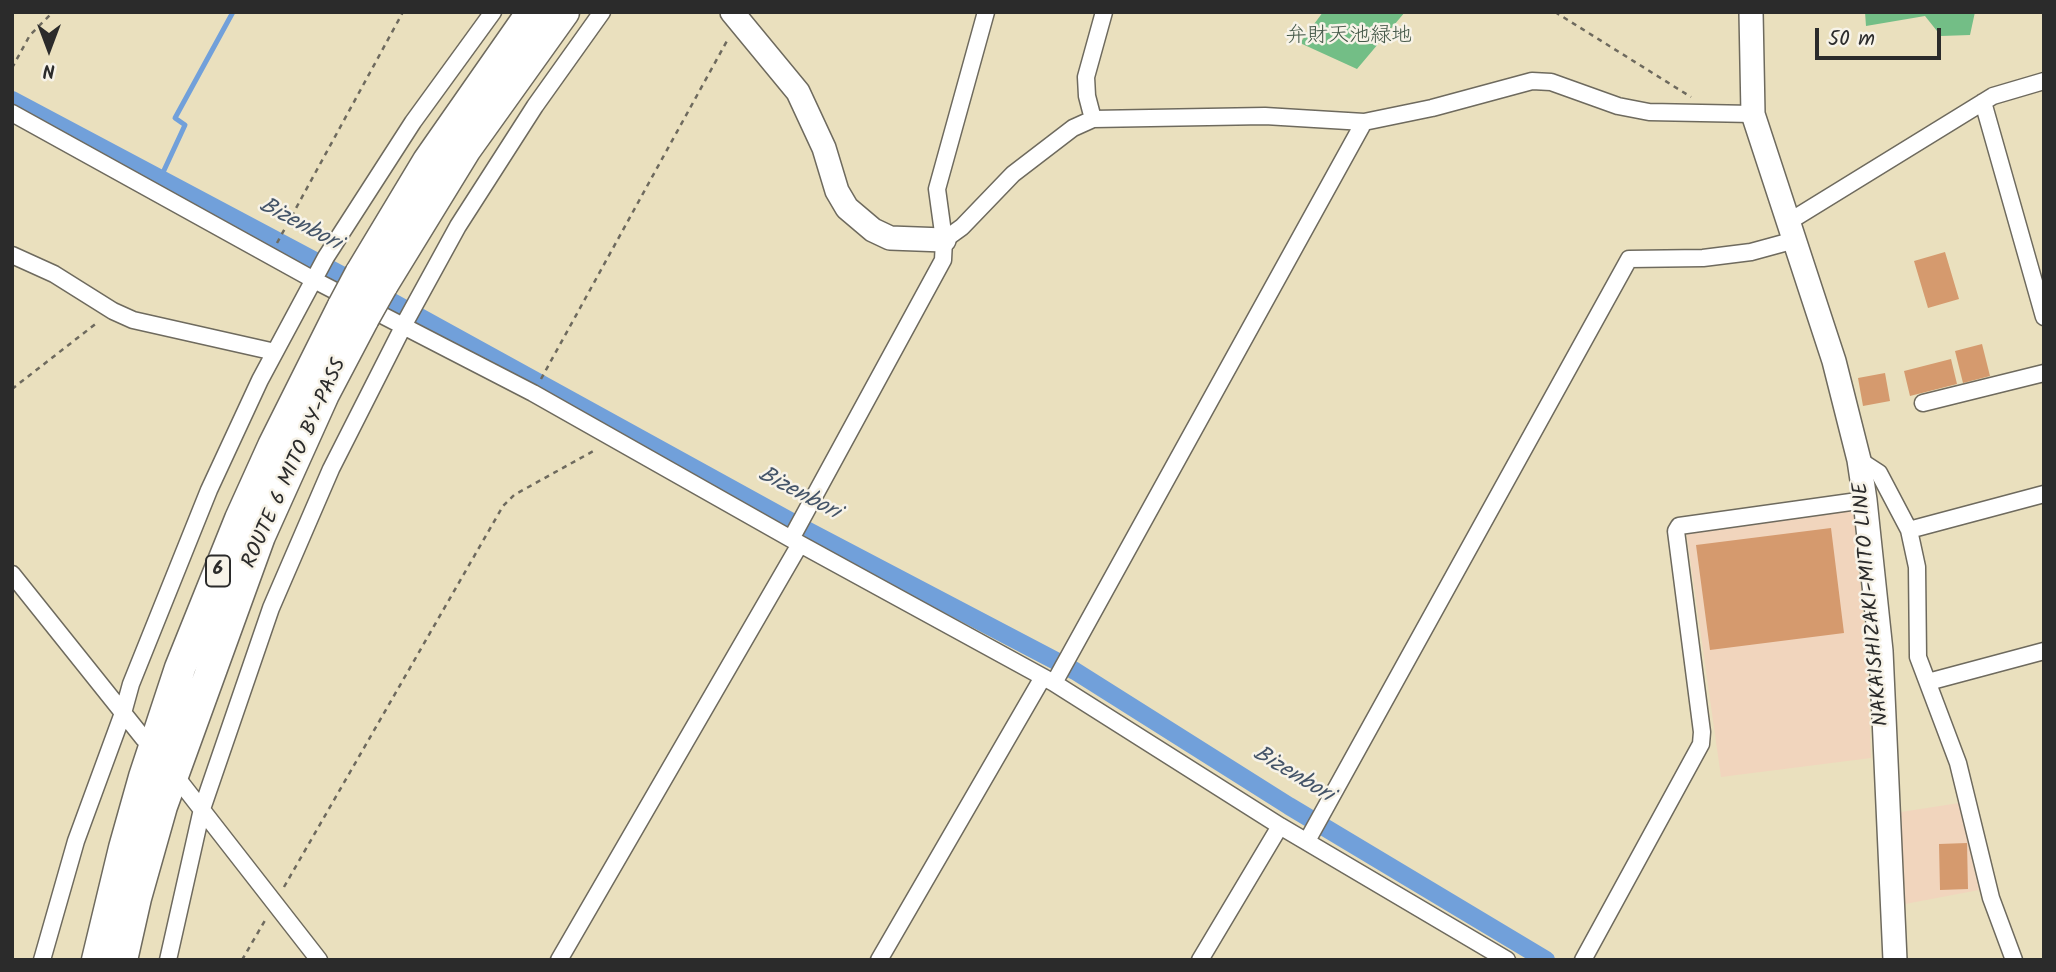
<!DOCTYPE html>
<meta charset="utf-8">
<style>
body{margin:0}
#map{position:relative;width:2056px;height:972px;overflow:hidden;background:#eae0be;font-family:Kalam,sans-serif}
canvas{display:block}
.frame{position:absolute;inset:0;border:14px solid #2b2b2b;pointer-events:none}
.north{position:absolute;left:14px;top:14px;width:70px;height:70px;-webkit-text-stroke:5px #f7f3e8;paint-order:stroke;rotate:180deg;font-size:19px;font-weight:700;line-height:28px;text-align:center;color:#2b2b2b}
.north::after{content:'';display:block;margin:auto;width:24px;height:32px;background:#2b2b2b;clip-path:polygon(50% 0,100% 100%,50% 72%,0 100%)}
.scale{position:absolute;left:1815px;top:28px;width:126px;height:32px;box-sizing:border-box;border:4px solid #2b2b2b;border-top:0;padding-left:9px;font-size:21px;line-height:24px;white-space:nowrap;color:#2b2b2b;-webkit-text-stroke:5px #f7f3e8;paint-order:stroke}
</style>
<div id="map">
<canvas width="2056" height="972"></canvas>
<div class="frame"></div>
<div class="north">N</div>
<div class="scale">50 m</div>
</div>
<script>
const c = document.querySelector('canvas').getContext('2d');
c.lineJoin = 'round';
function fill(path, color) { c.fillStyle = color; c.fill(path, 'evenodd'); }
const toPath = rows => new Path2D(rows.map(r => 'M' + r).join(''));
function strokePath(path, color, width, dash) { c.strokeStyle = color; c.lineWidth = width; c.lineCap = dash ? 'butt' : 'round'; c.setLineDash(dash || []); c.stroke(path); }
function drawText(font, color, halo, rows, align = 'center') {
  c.font = font + ' Kalam,"Klee One",sans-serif'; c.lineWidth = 5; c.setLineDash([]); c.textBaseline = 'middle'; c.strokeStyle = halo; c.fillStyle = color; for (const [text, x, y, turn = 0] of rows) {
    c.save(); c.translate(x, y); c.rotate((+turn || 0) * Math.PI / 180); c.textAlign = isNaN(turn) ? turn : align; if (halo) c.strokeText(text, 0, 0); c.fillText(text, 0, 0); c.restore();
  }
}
fill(toPath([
 [1853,508,1867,654,1871,758,1721,777,1686,530],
 [1959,803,1979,890,1905,904,1901,812]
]), '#f1d5bd');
fill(toPath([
 [1323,12,1405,12,1357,69,1300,43],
 [1865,12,1975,12,1970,35,1941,36,1925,16,1866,26]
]), '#73be86');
strokePath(toPath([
 [160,179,185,125,175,118,233,12]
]), '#71a0da', 5);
strokePath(toPath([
 [12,100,394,303,808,531,1075,671,1289,806,1546,960]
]), '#71a0da', 18);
fill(toPath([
 [1945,252,1959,299,1928,308,1914,261],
 [1982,344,1990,376,1963,383,1955,351],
 [1951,359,1957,384,1910,396,1904,371],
 [1885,373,1890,401,1863,406,1858,378],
 [1831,528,1844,633,1710,650,1696,545],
 [1967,843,1968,889,1940,890,1939,844]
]), '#d59a6e');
const street = toPath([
 [1983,102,2044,317],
 [12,113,314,280,533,393,800,544,1054,683,1280,826,1507,960],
 [1093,119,1087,96,1086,77,1104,12],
 [1790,221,1993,96,2044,81],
 [944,240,962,227,1013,174,1073,128,1093,119,1265,116,1364,122,1432,108,1532,81,1551,82,1618,106,1649,112,1753,114],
 [12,255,54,274,113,311,133,320,275,352],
 [1923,403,2044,373],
 [1859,460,1879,473,1909,530,1917,567,1918,657,1958,763,1991,898,2014,960],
 [1909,530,2044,494],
 [791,539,943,260,944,240,937,189,986,12],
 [12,574,144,739],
 [1928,682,2044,651],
 [1054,683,1364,122],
 [181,783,319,960],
 [1307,841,1629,259,1703,258,1751,252,1795,240],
 [42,960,76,841,123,713,131,684,209,490,260,380,326,257,413,122,493,12],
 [168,960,202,809,271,608,331,469,407,319,458,226,535,106,602,12],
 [559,960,800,544],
 [879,960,1043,677],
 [1200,960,1280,826],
 [1583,960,1701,744,1702,732,1676,531,1679,526,1865,500]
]);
const secondary = toPath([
 [732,12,798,92,824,148,837,191,847,208,873,230,890,238,944,240],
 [1751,12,1753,114,1834,361,1859,460,1865,500,1881,651,1895,960]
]);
const highway = toPath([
 [360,274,428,161,532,12],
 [382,286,466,149,564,12],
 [97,960,124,848,144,777,180,668,240,519,273,446,343,306],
 [122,960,136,898,162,806,260,536,324,394,364,318]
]);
strokePath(street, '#6e6a5e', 19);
strokePath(secondary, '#6e6a5e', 26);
strokePath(highway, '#6e6a5e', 33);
strokePath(toPath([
 [1555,12,1691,97],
 [12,68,30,35,53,12],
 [277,243,403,12],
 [541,379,728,39],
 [12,389,98,322],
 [284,887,503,506,514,495,597,449],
 [242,960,267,917]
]), '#6e6a5e', 2.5, [5, 5]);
strokePath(street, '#fff', 16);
strokePath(secondary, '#fff', 23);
strokePath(highway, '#fff', 30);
const highwayBridge = toPath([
 [343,306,360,274],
 [364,318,382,286]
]);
strokePath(highwayBridge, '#6e6a5e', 33, []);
strokePath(highwayBridge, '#fff', 30);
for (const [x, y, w] of [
 [218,571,24]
]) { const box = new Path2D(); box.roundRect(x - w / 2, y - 15.5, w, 31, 5); c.fillStyle = '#f7f3e8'; c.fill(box); strokePath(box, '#2b2b2b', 2); }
drawText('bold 19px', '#2b2b2b', null, [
 ["6",218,571]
]);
drawText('21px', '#445848', '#f7f3e8', [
 ["弁財天池緑地",1349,37]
]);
drawText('21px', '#2b2b2b', '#f7f3e8', [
 ["ROUTE 6 MITO BY-PASS",296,464,-66],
 ["NAKAISHIZAKI-MITO LINE",1873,604,-95]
]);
drawText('italic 23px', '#445468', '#f7f3e8', [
 ["Bizenbori",299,226,28],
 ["Bizenbori",798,495,28],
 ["Bizenbori",1292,776,31]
]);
</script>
